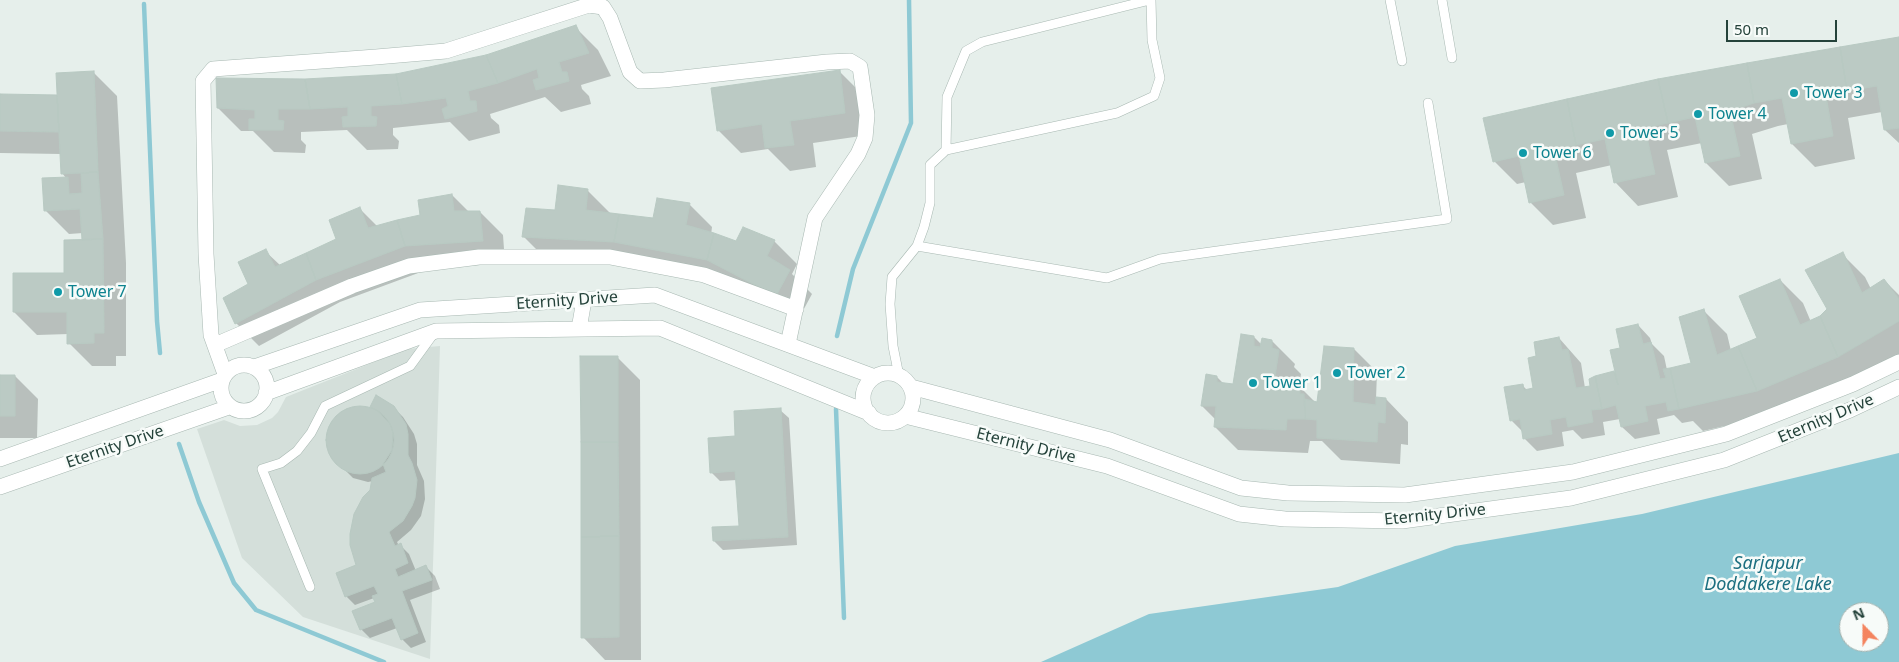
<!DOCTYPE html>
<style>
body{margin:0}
#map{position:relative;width:1899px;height:662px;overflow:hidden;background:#e6efeb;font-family:"Noto Sans",sans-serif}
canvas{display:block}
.north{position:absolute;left:1839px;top:602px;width:50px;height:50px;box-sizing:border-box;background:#f7fbf9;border:1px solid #a3b1ad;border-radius:50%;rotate:338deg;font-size:14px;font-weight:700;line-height:20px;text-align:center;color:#24423a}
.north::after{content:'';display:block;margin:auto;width:18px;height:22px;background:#f4845f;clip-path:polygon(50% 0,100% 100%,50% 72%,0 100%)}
.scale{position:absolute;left:1726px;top:20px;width:111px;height:22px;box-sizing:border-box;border:2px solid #24423a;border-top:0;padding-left:6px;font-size:15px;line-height:18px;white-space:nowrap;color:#24423a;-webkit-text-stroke:4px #f7fbf9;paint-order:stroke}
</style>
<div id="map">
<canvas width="1899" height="662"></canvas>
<div class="north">N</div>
<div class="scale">50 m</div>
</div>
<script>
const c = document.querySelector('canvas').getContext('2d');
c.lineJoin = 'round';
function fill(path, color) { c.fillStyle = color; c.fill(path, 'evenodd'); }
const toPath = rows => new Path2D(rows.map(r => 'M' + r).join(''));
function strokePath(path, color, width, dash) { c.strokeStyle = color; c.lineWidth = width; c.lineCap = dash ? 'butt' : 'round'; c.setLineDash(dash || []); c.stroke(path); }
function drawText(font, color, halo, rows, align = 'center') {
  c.font = font + ' "Noto Sans",sans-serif'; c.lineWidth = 5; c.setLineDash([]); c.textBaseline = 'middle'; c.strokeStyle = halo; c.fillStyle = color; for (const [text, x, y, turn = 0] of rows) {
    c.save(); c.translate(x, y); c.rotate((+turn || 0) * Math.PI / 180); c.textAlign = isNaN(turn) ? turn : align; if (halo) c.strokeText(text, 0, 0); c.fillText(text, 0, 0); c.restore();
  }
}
fill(toPath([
 [440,346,430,659,303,617,242,558,197,429,224,420,240,426,257,425,272,418,278,412,286,397,407,349]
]), '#d4dfda');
fill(toPath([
 [1899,453,1899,662,1041,662,1149,614,1338,587,1455,546,1642,514],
 [1849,612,1879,612,1879,642,1849,642]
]), '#8ec9d4');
fill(toPath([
 [575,27,598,50,611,76,581,85,582,89,589,96,591,104,561,112,545,97,490,114,491,118,499,125,500,133,469,141,450,122,393,128,393,135,399,141,398,149,367,150,347,130,301,132,301,140,306,145,305,153,274,152,253,131,241,131,218,108,305,80,396,75,486,56],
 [1899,38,1899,143,1885,130,1882,112,1848,118,1855,159,1815,167,1792,144,1788,124,1778,126,1752,134,1762,179,1729,186,1706,163,1702,143,1667,150,1678,197,1638,206,1616,183,1612,165,1576,173,1586,218,1553,225,1530,202,1526,182,1517,184,1494,161],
 [839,71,862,94,868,135,813,143,816,167,790,171,768,149,741,153,718,130],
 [94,73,117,96,126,263,126,356,116,356,116,366,92,366,69,343,69,334,37,335,14,312,65,274,83,241,83,233,69,234,46,211,66,178,62,173,61,154,0,153,0,96,59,96],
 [587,190,610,213,654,219,689,204,712,227,711,235,737,243,774,241,797,264,792,274,812,294,799,318,732,283,638,264,546,259,523,236,556,211],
 [452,195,469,212,480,212,503,235,505,263,429,269,340,302,259,346,236,323,225,298,250,284,265,251,281,266,338,240,360,209,378,227,421,216],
 [1842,254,1865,277,1871,289,1884,280,1899,295,1899,357,1781,413,1703,431,1693,421,1682,423,1674,415,1657,419,1660,434,1635,439,1622,427,1620,419,1603,422,1605,435,1582,439,1573,430,1562,432,1564,446,1537,451,1524,438,1523,432,1511,420,1522,385,1528,391,1535,390,1538,357,1559,338,1581,363,1585,388,1592,387,1595,377,1616,372,1621,349,1638,325,1650,338,1652,344,1664,356,1667,370,1692,364,1704,311,1727,334,1731,351,1759,339,1780,280,1803,303,1811,322,1821,317,1828,309],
 [1254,337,1262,345,1272,341,1295,364,1294,367,1301,374,1299,386,1316,403,1354,349,1377,372,1376,399,1386,399,1408,422,1408,445,1401,444,1400,464,1341,460,1322,441,1310,441,1308,453,1238,450,1215,427,1216,420,1202,406,1217,377,1224,384,1234,385],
 [617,357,640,380,641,660,605,660,583,637],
 [0,376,15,376,38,399,37,438,0,438],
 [377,396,393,407,403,417,414,434,417,444,417,465,424,481,425,499,421,516,411,530,397,542,399,546,400,545,409,554,416,571,426,567,435,576,440,589,410,600,426,642,411,648,402,639,397,628,370,638,361,629,376,603,374,598,355,605,346,596,357,566,373,481,368,482,353,478,332,457,327,441,328,433,336,417,343,412,351,408,371,409],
 [780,410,789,418,797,545,723,550,714,541,740,527,737,480,720,481,711,472,737,437]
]), '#0003');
strokePath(toPath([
 [144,4,157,321,160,353],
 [837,336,853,269,911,123,909,0],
 [836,409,844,618],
 [179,444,199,502,234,583,256,610,384,662]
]), '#8ec9d4', 4.5);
const building = toPath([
 [576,25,589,53,559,62,562,72,567,72,569,81,536,90,533,80,539,78,537,69,498,83,486,55,576,25],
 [1899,37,1899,128,1884,130,1877,86,1847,91,1840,47,1899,37],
 [1840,47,1847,91,1826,96,1833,136,1791,144,1782,98,1754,103,1747,63,1840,47],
 [486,55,498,83,468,91,470,101,476,101,477,111,445,119,442,109,448,106,446,98,402,104,396,74,486,55],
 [1747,63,1754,103,1730,111,1740,156,1705,163,1695,117,1668,123,1658,79,1747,63],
 [840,70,845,113,790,121,794,145,765,148,762,124,717,131,711,88,840,70],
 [94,71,98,172,61,174,56,73,94,71],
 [396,74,402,104,371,106,371,116,377,117,376,126,343,127,342,117,348,116,348,107,310,109,305,79,396,74],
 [216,78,305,79,310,109,278,109,278,120,284,121,283,130,249,130,249,119,255,119,255,110,217,108,216,78],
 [1658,79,1668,123,1645,128,1655,174,1614,183,1605,139,1576,145,1567,99,1658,79],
 [0,94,57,95,59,132,0,131,0,94],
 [1567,99,1576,145,1554,150,1564,195,1529,203,1519,156,1493,162,1483,118,1567,99],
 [98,172,103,239,82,240,80,209,44,211,42,178,68,177,69,194,82,193,81,173,98,172],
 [558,185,588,189,586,210,619,214,614,242,522,237,526,208,555,210,558,185],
 [452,194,454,211,480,211,483,241,405,246,397,220,420,215,418,200,452,194],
 [657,198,690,203,686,225,714,233,707,260,614,242,619,214,653,218,657,198],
 [360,207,368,228,397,220,405,246,316,280,306,253,336,239,329,220,360,207],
 [743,227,775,240,767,256,790,270,776,296,707,260,714,233,736,241,743,227],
 [103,239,104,333,94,333,94,343,67,344,67,312,13,312,13,273,64,273,64,240,103,239],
 [266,249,275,267,306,253,316,280,235,324,223,298,248,284,238,262,266,249],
 [1843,252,1862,293,1884,279,1899,299,1899,321,1838,357,1820,316,1827,309,1805,270,1843,252],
 [1780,279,1800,325,1820,316,1838,357,1757,391,1738,346,1757,338,1739,296,1780,279],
 [1704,309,1717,355,1738,346,1757,391,1679,409,1670,368,1691,363,1679,317,1704,309],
 [1638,324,1643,344,1651,342,1660,379,1666,378,1663,369,1670,368,1679,409,1668,411,1666,402,1645,406,1648,421,1621,427,1616,405,1602,409,1595,376,1614,371,1618,385,1610,350,1620,348,1616,329,1638,324],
 [1241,334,1254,336,1254,346,1260,347,1262,338,1272,340,1272,348,1279,350,1273,390,1287,391,1288,384,1300,386,1300,394,1304,394,1305,419,1287,419,1286,430,1214,427,1216,406,1201,406,1206,374,1217,376,1217,382,1233,384,1241,334],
 [1559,337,1562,350,1568,349,1576,388,1590,386,1589,379,1595,376,1602,409,1591,410,1593,422,1568,427,1566,417,1550,420,1552,434,1523,439,1520,419,1510,421,1504,387,1523,384,1524,390,1533,388,1528,358,1536,356,1534,342,1559,337],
 [1324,346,1354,348,1353,402,1376,405,1376,397,1386,398,1385,423,1378,422,1377,442,1317,438,1317,420,1305,419,1305,399,1317,402,1324,346],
 [580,356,618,356,618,442,581,442,580,356],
 [0,375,15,375,15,416,0,416,0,375],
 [376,395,394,406,406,424,408,434,408,455,412,463,417,480,415,498,412,506,403,521,389,532,395,546,401,543,408,563,395,569,398,577,426,565,432,580,402,591,418,633,401,640,392,618,360,630,352,611,375,602,372,596,378,594,374,586,345,597,336,573,356,565,350,545,350,534,354,514,363,497,370,490,372,478,386,472,383,464,392,450,393,433,390,424,378,411,370,407,376,395],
 '326 440a34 34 0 1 1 68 0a34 34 0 1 1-68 0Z',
 [781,408,788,537,713,541,712,527,739,526,735,471,710,473,708,438,735,436,734,411,781,408],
 [581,442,618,442,619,536,581,537,581,442],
 [619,536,619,637,581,638,581,537,619,536]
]);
fill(building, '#bbcac4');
strokePath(building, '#b8c9c2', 1);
const service = toPath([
 [1390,0,1402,61],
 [1442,0,1452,58],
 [946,150,947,97,966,51,982,42,1150,0],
 [917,246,924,227,930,203,930,165,946,150,1117,113,1154,96,1160,78,1152,40,1151,0],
 [899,376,893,346,890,304,892,277,917,246,1107,278,1160,259,1447,219,1428,103],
 [310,587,262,469,281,463,297,451,311,433,325,406,410,366,434,333]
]);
const minor = toPath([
 [215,345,352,286,409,266,479,257,610,257,704,275,796,309],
 [225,374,211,335,206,254,203,81,213,69,376,57,446,51,589,5,603,7,610,18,630,72,640,81,664,80,827,62,850,61,860,67,867,115,865,138,858,154,815,218,788,344]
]);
const tertiary = toPath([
 [579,329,584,300],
 '221 388a23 23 0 1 1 46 0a23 23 0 1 1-46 0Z',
 [254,367,420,310,655,295,875,377],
 '863 398a25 25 0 1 1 50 0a25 25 0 1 1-50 0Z',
 [911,387,1110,440,1241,488,1288,493,1405,495,1573,472,1726,434,1853,384,1899,362],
 [266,393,436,331,660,328,869,413],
 [905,416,1107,466,1239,514,1285,519,1402,521,1571,498,1724,460,1850,410,1899,387],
 [0,459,222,380],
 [0,487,229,407]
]);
strokePath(service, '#a8b8b2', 10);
strokePath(minor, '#a8b8b2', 16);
strokePath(tertiary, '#a8b8b2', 16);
strokePath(service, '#fff', 9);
strokePath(minor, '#fff', 15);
strokePath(tertiary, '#fff', 15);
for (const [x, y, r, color] of [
 [1794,93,5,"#0f9aa8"],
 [1698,114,5,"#0f9aa8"],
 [1610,133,5,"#0f9aa8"],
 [1523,153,5,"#0f9aa8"],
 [58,292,5,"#0f9aa8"],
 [1337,373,5,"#0f9aa8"],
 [1253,383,5,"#0f9aa8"]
]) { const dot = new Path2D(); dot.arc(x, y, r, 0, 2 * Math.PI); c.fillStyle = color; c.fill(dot); strokePath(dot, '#f7fbf9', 2); }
drawText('16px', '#0d838f', '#f7fbf9', [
 ["Tower 3",1804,93],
 ["Tower 4",1708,114],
 ["Tower 5",1620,133],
 ["Tower 6",1533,153],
 ["Tower 7",68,292],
 ["Tower 2",1347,373],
 ["Tower 1",1263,383]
], 'left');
drawText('16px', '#24423a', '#f7fbf9', [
 ["Eternity Drive",567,301,-4],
 ["Eternity Drive",1826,419,-23],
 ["Eternity Drive",1026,446,14],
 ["Eternity Drive",115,447,-19],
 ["Eternity Drive",1435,515,-6]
]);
drawText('italic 18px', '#1c6f80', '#f7fbf9', [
 ["Sarjapur",1768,564],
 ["Doddakere Lake",1768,585]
]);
</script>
